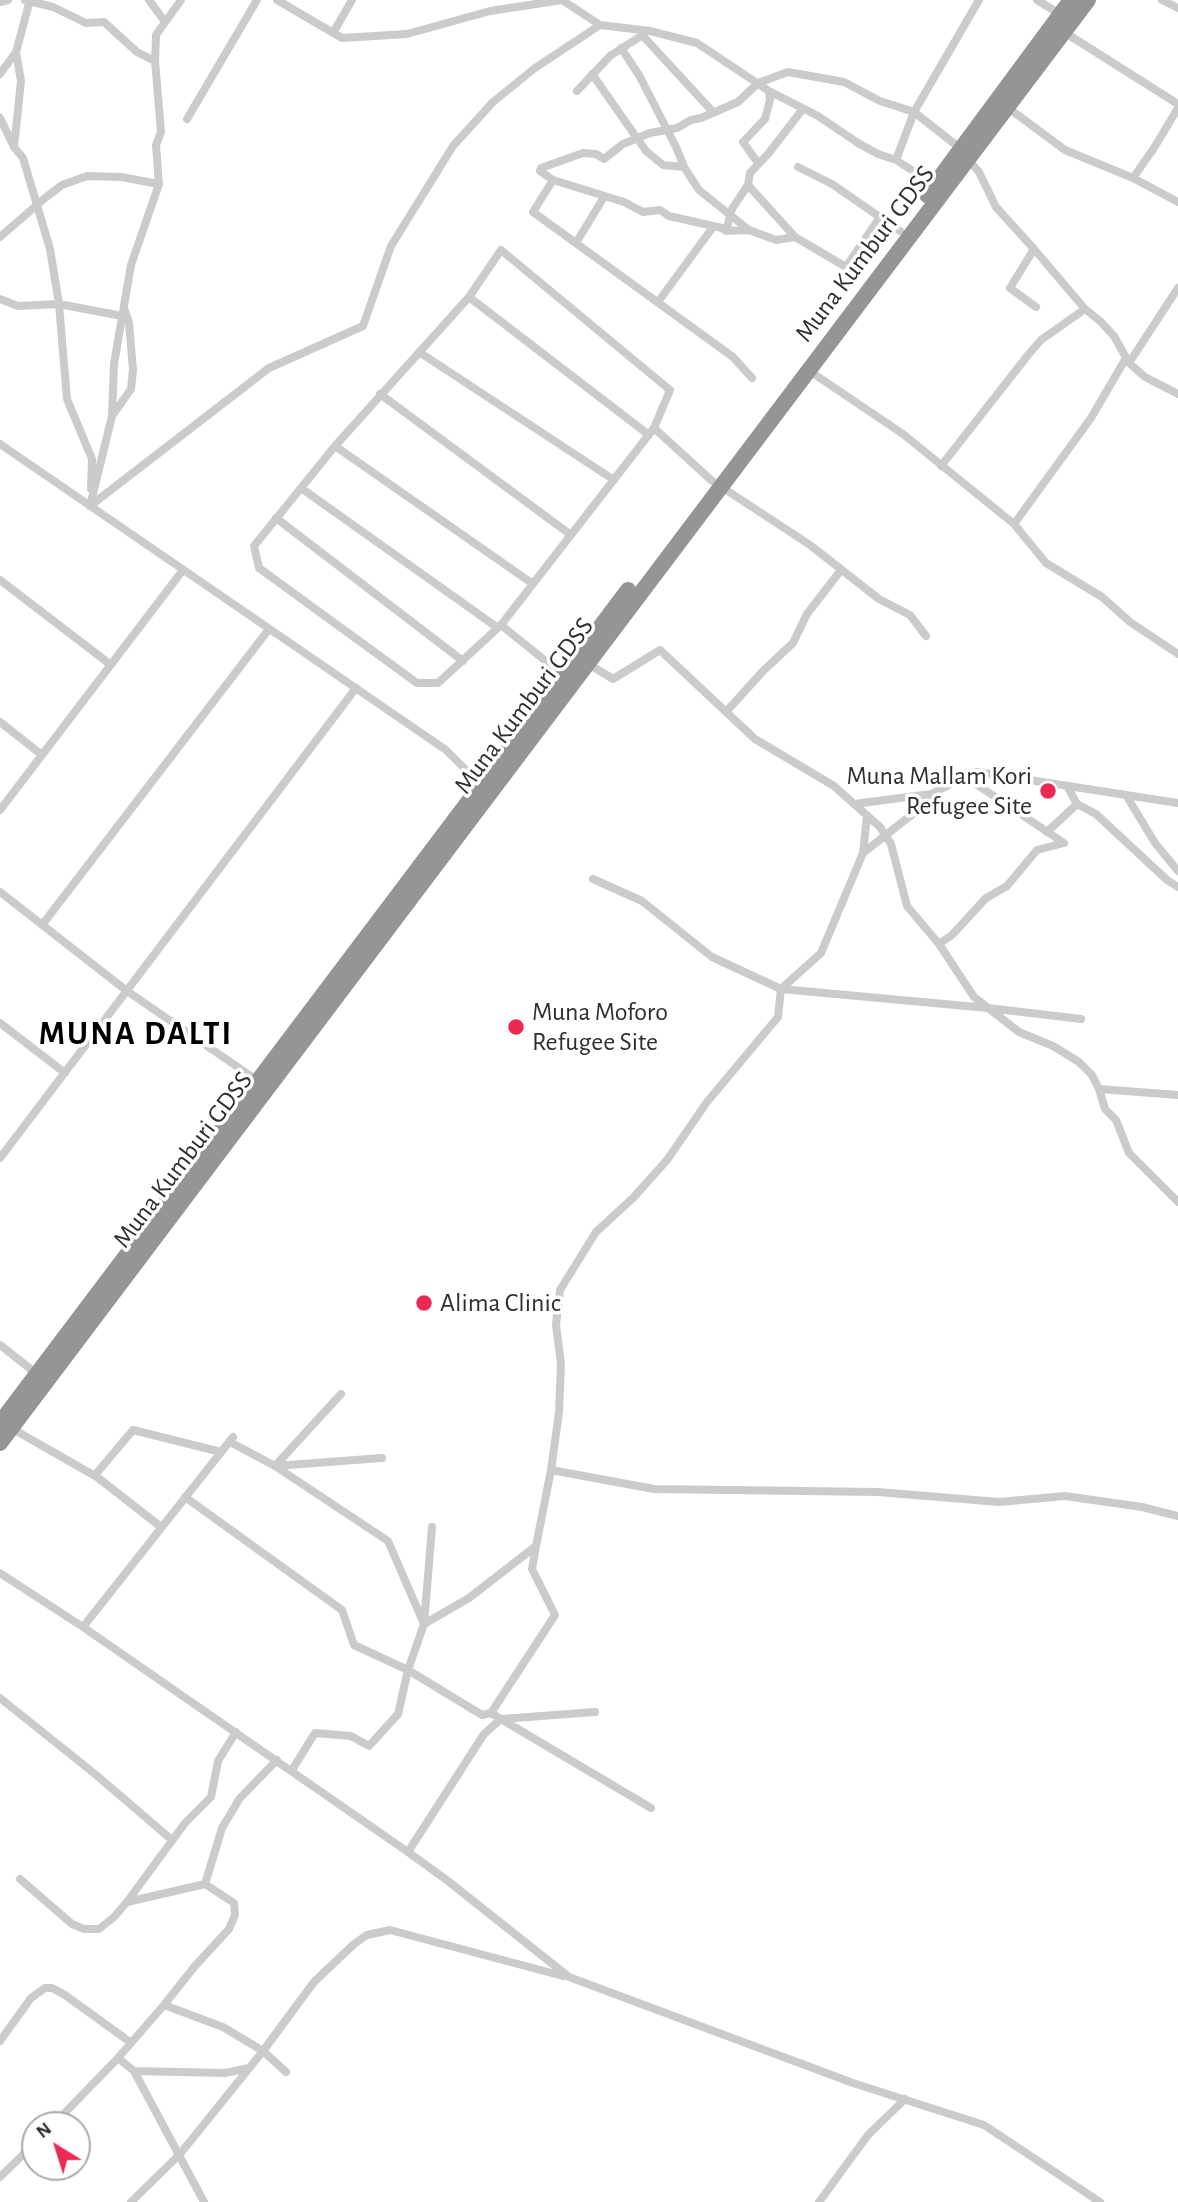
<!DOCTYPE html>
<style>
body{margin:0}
#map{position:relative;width:1178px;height:2202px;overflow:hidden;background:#fff;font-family:"Alegreya Sans",sans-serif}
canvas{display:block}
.north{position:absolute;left:21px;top:2111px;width:70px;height:70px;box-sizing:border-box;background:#fff;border:2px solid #ababab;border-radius:50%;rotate:322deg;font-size:19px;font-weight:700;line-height:28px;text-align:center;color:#2e2e2e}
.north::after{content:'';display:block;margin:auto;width:24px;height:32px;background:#eb2a53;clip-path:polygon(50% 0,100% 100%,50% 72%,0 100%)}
</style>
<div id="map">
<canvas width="1178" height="2202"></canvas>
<div class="north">N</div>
</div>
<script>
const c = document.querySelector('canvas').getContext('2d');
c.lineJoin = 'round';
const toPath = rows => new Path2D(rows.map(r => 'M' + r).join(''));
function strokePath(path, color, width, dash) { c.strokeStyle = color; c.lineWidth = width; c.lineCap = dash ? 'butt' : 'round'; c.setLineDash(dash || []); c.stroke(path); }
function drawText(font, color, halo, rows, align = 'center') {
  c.font = font + ' "Alegreya Sans",sans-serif'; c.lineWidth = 7; c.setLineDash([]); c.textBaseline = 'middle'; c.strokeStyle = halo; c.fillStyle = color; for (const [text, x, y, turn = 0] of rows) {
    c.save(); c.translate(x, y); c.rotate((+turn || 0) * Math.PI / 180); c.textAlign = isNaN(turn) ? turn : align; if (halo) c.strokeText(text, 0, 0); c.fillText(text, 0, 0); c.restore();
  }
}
strokePath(toPath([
 [25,0,53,7,86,23,104,22,137,52,155,61],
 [149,0,165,22],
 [277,0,342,38,407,34,490,11,562,0,600,25,650,31,697,43,769,91,818,116,858,143,878,154,896,160,921,176],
 [1037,0,1060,14],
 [1162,0,1178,8],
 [0,2,8,0],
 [1064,32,1178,104],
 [333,33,352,0],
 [642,35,713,112],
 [621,48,639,75,677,149,684,167],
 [0,74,16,52,30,0],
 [592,74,646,151,663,165,684,167,699,190,749,230,776,240,795,237,846,267,880,217],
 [577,91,610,56,644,34],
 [1007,107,1065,150,1133,178],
 [1178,108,1154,148,1133,178,1178,202],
 [0,118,14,147,23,158,50,249,59,304,67,399,92,459,91,489],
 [187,119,257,0],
 [14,147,21,81,16,52],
 [968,159,979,172,996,207,1034,249],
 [896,160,914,112,961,149],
 [758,163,743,142,765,119,770,100,769,91],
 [798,167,832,184,900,231],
 [553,180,533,212,733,357,752,378],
 [748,185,795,237],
 [749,230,726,231,722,228,669,216,660,210,643,212,624,202,553,180,540,171,541,168,583,153,596,154,604,159,623,144,650,133,677,128,691,120,701,118,738,102,758,83,788,72,844,82,880,101,914,112,979,0],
 [726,231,732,209,748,185,750,173,768,154,802,110],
 [0,237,45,198,62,185,87,176,121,177,159,184],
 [576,243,604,197],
 [501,250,670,390,654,428,501,625,438,683,417,683,259,568,254,546,335,446,469,297,501,250],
 [469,297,649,435],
 [0,299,18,306,59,304,122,316],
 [658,302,713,227],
 [1036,307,1010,288,1034,249,1085,309,1100,321,1114,336,1129,363,1145,377,1178,394],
 [419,352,614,480],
 [1129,363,1178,288],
 [808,370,903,434,1014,524,1046,563,1102,597,1130,622,1178,654],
 [380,394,571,535],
 [112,416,131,389,133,370,129,322,124,308],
 [654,428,711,480,810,545,879,599,910,615,926,636],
 [0,444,446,750,480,784],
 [335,446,533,584],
 [941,466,1028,355,1041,340,1085,309],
 [301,488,498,628],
 [90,506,269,368,363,326,391,246,453,146,493,102,535,68,600,25],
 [90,506,112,416,114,364,131,265,159,184,156,145,161,132,155,61,156,35,181,0],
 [276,518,463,661],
 [1014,524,1091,418,1126,358],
 [0,580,111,665],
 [501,625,563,675],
 [587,663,613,679,660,650,755,739,834,786,880,827,891,844,907,906,939,944,974,997,1019,1032,1053,1046,1079,1062,1092,1075,1099,1089,1178,1095],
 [726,712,763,671,793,643,807,614,841,570],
 [0,722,42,755],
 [1126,795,1155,843,1178,871],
 [854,804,931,794,949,785,961,774,978,772,1178,803],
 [1077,804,1096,814,1167,880,1178,887],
 [0,810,183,570],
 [1047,832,1077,804,1067,786],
 [863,853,919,809,931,794],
 [593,879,642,901,712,957,781,989,821,953,863,853,867,816],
 [0,892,127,991,258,1081],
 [42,925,269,629],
 [939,944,952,935,986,898,1007,886,1037,850,1064,843,961,774],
 [0,1023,65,1073],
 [1099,1089,1105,1109,1116,1120,1129,1153,1178,1202],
 [0,1158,356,688],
 [0,1345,37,1374],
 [11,1428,97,1477,161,1527],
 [230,1442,275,1466,382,1458],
 [551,1470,654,1489,878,1492,999,1502,1065,1496,1142,1507,1178,1516],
 [95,1475,133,1430,221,1452],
 [185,1497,342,1610,354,1645,408,1670,398,1714,369,1746,351,1736,315,1733,292,1770],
 [432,1527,424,1624,469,1598,536,1546,551,1470,559,1412,561,1364,556,1325,560,1290,596,1232,633,1198,667,1160,707,1102,778,1017,781,989,988,1008,1081,1019],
 [0,1573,83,1627,408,1852,484,1734,501,1719,491,1713,482,1715,408,1670,424,1624,388,1541,275,1466,341,1394],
 [83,1627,233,1437],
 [0,1698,95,1774,172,1840],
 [491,1713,555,1615,532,1569,536,1546],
 [501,1719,651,1808],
 [501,1719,595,1712],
 [408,1852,448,1881,569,1977,853,2083,984,2125,1100,2202],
 [20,1879,72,1924,84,1929,99,1929,114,1917,127,1902,185,1823,211,1797,218,1761,236,1732],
 [205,1884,222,1828,240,1798,277,1760],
 [127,1902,205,1884,234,1903,235,1915,229,1929,195,1966,164,2005],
 [0,2041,31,1998,45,1988,52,1988,65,1995,130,2042],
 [118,2058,164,2005,223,2027,263,2051,286,2072],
 [134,2071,225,2073,249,2068],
 [53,2125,118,2058,134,2071,204,2202],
 [0,2177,35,2143],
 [131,2202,180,2154,263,2051,314,1982,354,1944,367,1935,390,1930,563,1976],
 [819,2202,868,2135,905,2099]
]), '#cbcbcb', 8);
strokePath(toPath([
 [927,195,1071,0],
 [0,1423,628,590],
 [0,1443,1088,0]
]), '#959595', 16);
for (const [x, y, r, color] of [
 [1048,791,9,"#eb2a53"],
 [516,1027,9,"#eb2a53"],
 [424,1303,9,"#eb2a53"]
]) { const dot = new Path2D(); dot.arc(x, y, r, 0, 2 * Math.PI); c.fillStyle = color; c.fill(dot); strokePath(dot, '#fff', 2.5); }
drawText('26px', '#2e2e2e', '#fff', [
 ["Muna Kumburi GDSS",865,254,-53],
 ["Muna Kumburi GDSS",524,706,-53],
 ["Muna Kumburi GDSS",183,1160,-53]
]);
drawText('26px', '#2e2e2e', '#fff', [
 ["Muna Mallam Kori",1032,776,"right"],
 ["Refugee Site",1032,806,"right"],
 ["Muna Moforo",532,1012],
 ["Refugee Site",532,1042],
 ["Alima Clinic",440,1303]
], 'left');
c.letterSpacing = '2px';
drawText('bold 33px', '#000', '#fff', [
 ["MUNA DALTI",136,1034]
]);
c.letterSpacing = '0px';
</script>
